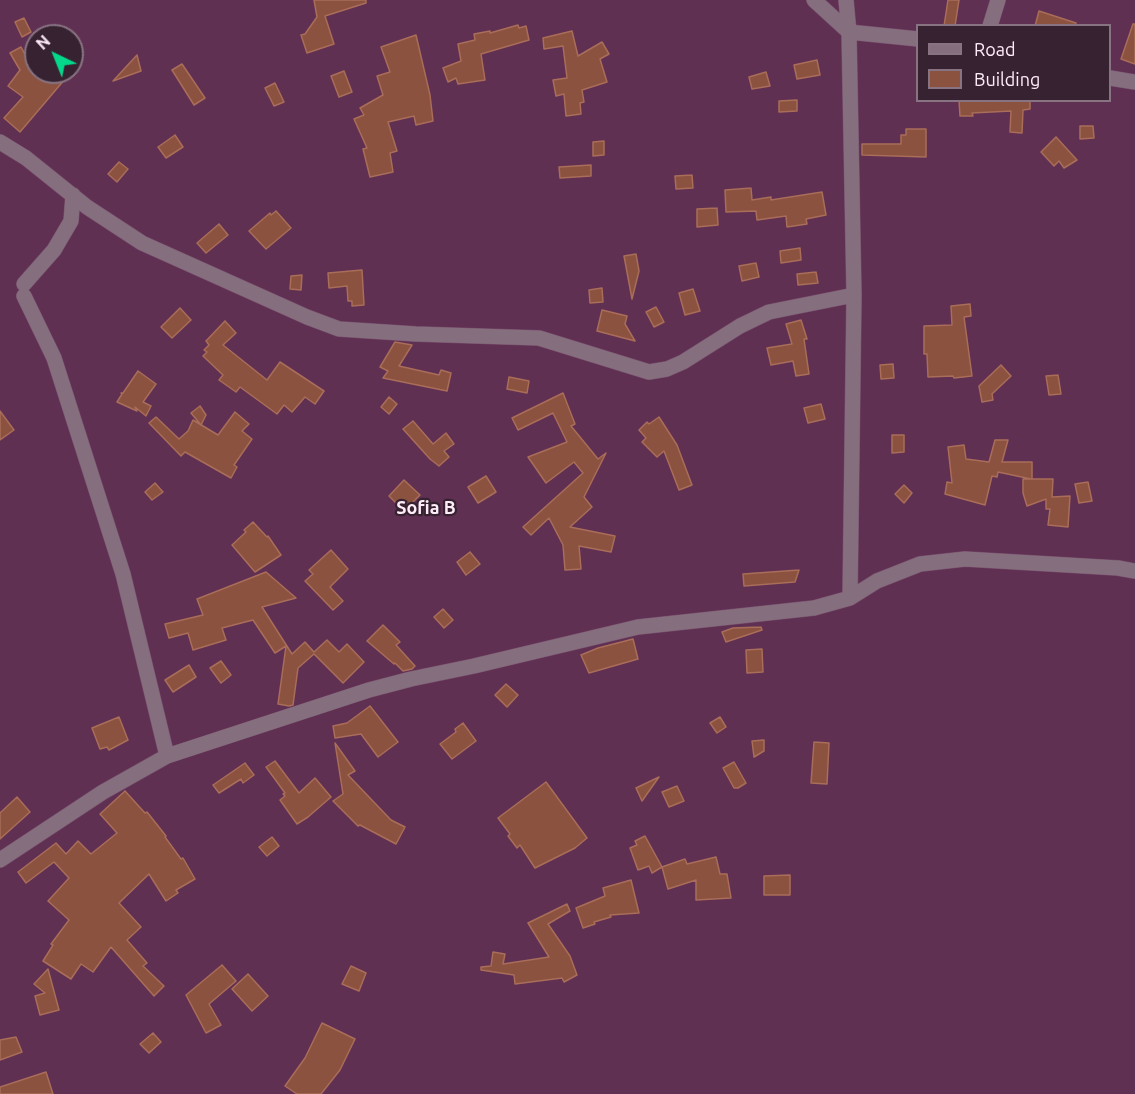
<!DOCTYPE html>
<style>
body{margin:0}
#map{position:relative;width:1135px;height:1094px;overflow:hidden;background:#5f3052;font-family:Ubuntu,sans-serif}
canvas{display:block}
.legend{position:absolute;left:916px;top:24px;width:195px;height:78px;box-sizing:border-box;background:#372231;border:2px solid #877381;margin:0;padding:8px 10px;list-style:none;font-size:18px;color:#feecf8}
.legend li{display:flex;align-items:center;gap:12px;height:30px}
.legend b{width:30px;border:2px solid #877381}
.north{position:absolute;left:24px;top:24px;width:60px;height:60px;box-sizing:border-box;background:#372231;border:2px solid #877381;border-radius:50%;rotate:317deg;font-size:16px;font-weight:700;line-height:24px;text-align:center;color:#feecf8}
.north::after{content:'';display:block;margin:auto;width:21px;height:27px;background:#04d98b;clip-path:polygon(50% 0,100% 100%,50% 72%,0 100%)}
</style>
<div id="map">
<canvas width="1135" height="1094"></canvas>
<ul class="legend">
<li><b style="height:8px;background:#856e7d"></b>Road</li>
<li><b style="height:16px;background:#8b523f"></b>Building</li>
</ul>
<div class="north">N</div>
</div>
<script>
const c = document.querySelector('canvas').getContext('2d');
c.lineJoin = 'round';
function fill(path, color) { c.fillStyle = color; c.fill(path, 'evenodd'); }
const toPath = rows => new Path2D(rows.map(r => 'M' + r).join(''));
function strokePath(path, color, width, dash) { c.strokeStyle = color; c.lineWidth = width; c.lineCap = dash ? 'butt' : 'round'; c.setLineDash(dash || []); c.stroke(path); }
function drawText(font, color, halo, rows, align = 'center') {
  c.font = font + ' Ubuntu,sans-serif'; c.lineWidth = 4.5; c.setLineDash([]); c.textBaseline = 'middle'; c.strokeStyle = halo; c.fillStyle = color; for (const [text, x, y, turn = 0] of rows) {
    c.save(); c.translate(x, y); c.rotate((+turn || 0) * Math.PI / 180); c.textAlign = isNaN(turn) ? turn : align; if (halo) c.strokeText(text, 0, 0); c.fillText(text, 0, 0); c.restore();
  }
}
const building = toPath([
 [314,0,366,0,366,3,325,16,334,44,307,53,301,35,305,34,317,17,314,0],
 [948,0,959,0,955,26,944,26,948,0],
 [1039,11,1076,23,1075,26,1035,26,1039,11],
 [24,18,31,32,22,37,15,22,24,18],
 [1133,24,1135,24,1135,64,1121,59,1133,24],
 [518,25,519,28,526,26,529,40,481,54,485,80,458,84,456,78,448,82,443,68,461,61,458,44,475,40,474,34,490,31,490,33,518,25],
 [572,31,578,56,602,42,609,54,600,59,607,82,582,90,584,102,580,103,581,114,566,116,564,94,556,96,553,80,567,78,563,46,544,49,543,38,572,31],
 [416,35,430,95,433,121,416,125,414,116,388,122,397,151,390,153,393,172,370,177,363,149,367,148,354,119,364,115,360,108,383,95,377,76,390,72,381,47,416,35],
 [21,47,31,65,36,60,36,72,71,72,20,132,4,118,23,97,8,86,20,70,10,53,21,47],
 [137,55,141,71,113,81,137,55],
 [817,60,820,75,797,79,794,65,817,60],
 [182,64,205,98,194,105,172,70,182,64],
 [344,71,352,92,339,97,331,76,344,71],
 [766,72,770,86,752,89,749,77,766,72],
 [275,83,284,102,274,106,265,88,275,83],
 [797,100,797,111,779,112,779,101,797,100],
 [959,100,1030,100,1030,109,1023,110,1022,133,1010,132,1011,111,972,113,973,116,960,116,959,100],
 [1080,126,1093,126,1094,138,1080,139,1080,126],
 [906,129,926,129,926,157,862,155,862,144,901,144,901,135,906,135,906,129],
 [175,135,183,147,166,158,158,147,175,135],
 [1056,137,1077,160,1064,168,1059,161,1054,166,1041,152,1056,137],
 [604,141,604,155,593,156,593,142,604,141],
 [119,162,128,169,117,182,108,174,119,162],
 [591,165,591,176,560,178,559,167,591,165],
 [692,175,693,188,676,189,675,176,692,175],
 [751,188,752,200,771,197,771,200,822,192,826,215,806,219,807,224,787,227,786,216,757,220,756,211,726,212,725,190,751,188],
 [717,208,718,225,697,227,697,209,717,208],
 [276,211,291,228,266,249,249,231,270,213,271,215,276,211],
 [219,224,228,235,206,253,197,243,219,224],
 [800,248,801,260,781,263,780,251,800,248],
 [636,254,639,271,632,299,624,256,636,254],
 [756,263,759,277,742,281,739,266,756,263],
 [362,270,364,305,352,306,352,301,348,301,347,286,329,288,328,273,362,270],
 [816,272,818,283,798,285,797,274,816,272],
 [302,275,301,290,290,289,291,276,302,275],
 [602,288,603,302,590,303,589,290,602,288],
 [693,289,700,311,685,315,679,293,693,289],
 [970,304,971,316,964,317,972,376,954,378,953,376,928,377,927,354,924,354,924,326,952,325,951,306,970,304],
 [656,307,664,322,654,327,646,312,656,307],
 [180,308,191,320,172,338,161,327,180,308],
 [602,310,627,316,625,324,635,341,597,331,602,310],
 [801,320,807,339,804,339,809,374,796,376,793,361,771,365,767,348,792,344,786,324,801,320],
 [225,321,236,333,223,345,267,380,280,362,324,391,315,404,305,397,292,412,284,405,277,414,240,387,236,392,219,380,223,375,203,356,207,352,204,350,209,345,206,341,225,321],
 [395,342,412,345,399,366,439,375,441,370,451,373,447,391,383,378,388,371,380,367,395,342],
 [893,364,894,378,881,379,880,365,893,364],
 [1001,365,1011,376,992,394,993,400,982,402,979,386,1001,365],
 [138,371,156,384,143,402,151,406,146,416,135,407,137,411,117,402,122,394,121,393,123,393,138,371],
 [1058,375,1061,394,1049,395,1046,376,1058,375],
 [509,377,529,381,527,393,507,389,509,377],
 [563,393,575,424,571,426,598,459,606,453,584,497,592,507,570,527,615,536,611,552,579,546,581,569,565,570,563,545,549,518,531,535,523,527,583,473,574,462,546,483,528,457,567,442,553,413,518,430,512,418,563,393],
 [389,397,397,404,389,414,381,407,389,397],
 [821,404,825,419,808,423,804,408,821,404],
 [200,406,206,415,201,425,191,413,200,406],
 [0,411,14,430,0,440,0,411],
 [235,412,249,424,242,431,252,439,234,465,237,467,231,478,185,452,181,456,149,423,156,417,179,439,188,431,193,420,218,435,235,412],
 [659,417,677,445,692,485,679,490,664,451,657,457,642,442,646,438,639,430,647,422,649,424,659,417],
 [413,421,433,444,446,433,454,444,444,451,449,457,439,466,430,459,403,429,413,421],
 [892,435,904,435,904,452,892,453,892,435],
 [995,440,1008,440,1002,462,1032,462,1032,479,1053,479,1052,497,1070,496,1068,527,1048,525,1050,509,1046,509,1046,499,1027,506,1023,493,1023,479,1031,479,998,472,997,477,992,476,985,505,945,494,947,482,952,483,948,447,964,445,966,459,989,462,995,440],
 [486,476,496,492,478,503,468,487,486,476],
 [404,480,420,495,404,511,389,496,404,480],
 [1088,482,1092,501,1079,503,1075,484,1088,482],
 [155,483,163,492,152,500,145,492,155,483],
 [904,485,912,493,904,503,895,494,904,485],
 [253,522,267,537,268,536,281,555,255,572,232,545,246,532,244,530,253,522],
 [331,550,348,569,330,587,343,601,333,610,305,581,313,574,309,570,331,550],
 [470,552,480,564,466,575,457,562,470,552],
 [799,570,795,582,744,586,743,574,799,570],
 [266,572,296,598,262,607,292,654,305,642,314,652,327,640,339,652,347,644,364,662,343,683,314,654,298,668,293,705,289,706,278,704,286,646,275,653,253,620,222,628,226,640,193,650,188,633,169,638,165,624,203,615,197,599,266,572],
 [443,609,453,620,444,628,434,617,443,609],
 [383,625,400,642,396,645,415,666,412,669,403,671,395,663,394,664,367,641,383,625],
 [761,627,762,630,726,642,722,632,733,628,761,627],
 [633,639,638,659,589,673,581,655,598,648,633,639],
 [762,649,763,672,747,673,746,650,762,649],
 [221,661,231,675,221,683,210,668,221,661],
 [189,665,196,677,173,692,165,680,189,665],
 [506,684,518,695,507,707,495,695,506,684],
 [370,706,398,742,378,757,361,734,335,738,333,726,347,723,370,706],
 [119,717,128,740,109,750,107,747,100,749,92,728,119,717],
 [720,717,726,727,717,733,710,723,720,717],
 [463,723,476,741,452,759,440,744,456,732,455,729,463,723],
 [764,740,764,751,754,757,752,741,764,740],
 [814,742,829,743,827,784,811,783,814,742],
 [335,743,355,771,348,775,391,820,405,827,396,844,360,825,358,826,333,801,343,794,335,743],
 [275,761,299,793,315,778,331,797,308,817,297,824,280,800,285,796,283,794,285,793,266,767,275,761],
 [734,762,746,783,738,788,734,788,723,768,734,762],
 [245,763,254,775,243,783,241,779,219,793,213,785,245,763],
 [659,777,642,801,636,788,659,777],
 [546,782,587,838,575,848,535,868,520,845,517,848,508,836,510,834,498,818,546,782],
 [677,786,684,801,669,807,662,792,677,786],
 [125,791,145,813,147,812,166,836,165,837,181,859,183,858,195,879,176,890,178,893,166,901,149,874,119,903,141,927,127,940,147,963,143,966,164,986,154,996,111,947,93,972,81,964,71,979,43,961,53,945,51,944,69,920,48,901,69,878,54,862,26,883,18,872,56,843,66,854,78,841,91,854,117,833,100,814,125,791],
 [17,797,30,812,0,839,0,813,17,797],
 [645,836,662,867,652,873,649,866,638,870,630,848,637,845,635,841,645,836],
 [272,837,279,846,267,856,259,847,272,837],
 [716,857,720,874,727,874,731,898,696,900,696,880,668,889,662,867,685,859,687,864,716,857],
 [790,875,790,895,764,895,764,876,790,875],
 [631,880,639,913,610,915,611,917,594,922,595,924,583,928,576,908,605,896,603,888,631,880],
 [567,904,570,911,548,924,570,956,577,975,564,982,562,978,515,984,514,975,481,970,481,967,491,966,493,952,505,954,503,964,549,957,528,923,567,904],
 [222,965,236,981,209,1004,221,1025,206,1033,186,995,222,965],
 [351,966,366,973,359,991,342,984,351,966],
 [48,969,59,1010,40,1015,35,996,45,993,34,984,48,969],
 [248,974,268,996,252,1011,232,989,248,974],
 [322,1023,355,1039,340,1070,321,1094,297,1094,285,1086,305,1058,322,1023],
 [153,1033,161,1042,149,1053,140,1044,153,1033],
 [16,1037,22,1052,0,1060,0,1040,16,1037],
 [46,1072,53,1094,0,1094,0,1087,46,1072]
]);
fill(building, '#8b523f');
strokePath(building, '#a96d5a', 1.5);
const street = toPath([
 [814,0,849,32,918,39],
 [846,0,849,32,854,295,850,598],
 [990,26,998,0],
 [1110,78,1135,82],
 [0,142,26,158,87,207,142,243,307,317,339,329,416,334,539,338,649,372,667,369,683,362,740,326,769,312,854,295],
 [24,284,54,250,71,221,73,195],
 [24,296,54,358,123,574,167,756],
 [0,860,103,792,167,756,369,690,411,679,474,666,638,627,814,608,850,598,877,581,920,564,965,559,1118,568,1135,571]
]);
strokePath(street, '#784e6d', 16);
strokePath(street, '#856e7d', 15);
drawText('bold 18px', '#feecf8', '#372231', [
 ["Sofia B",426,508]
]);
</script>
